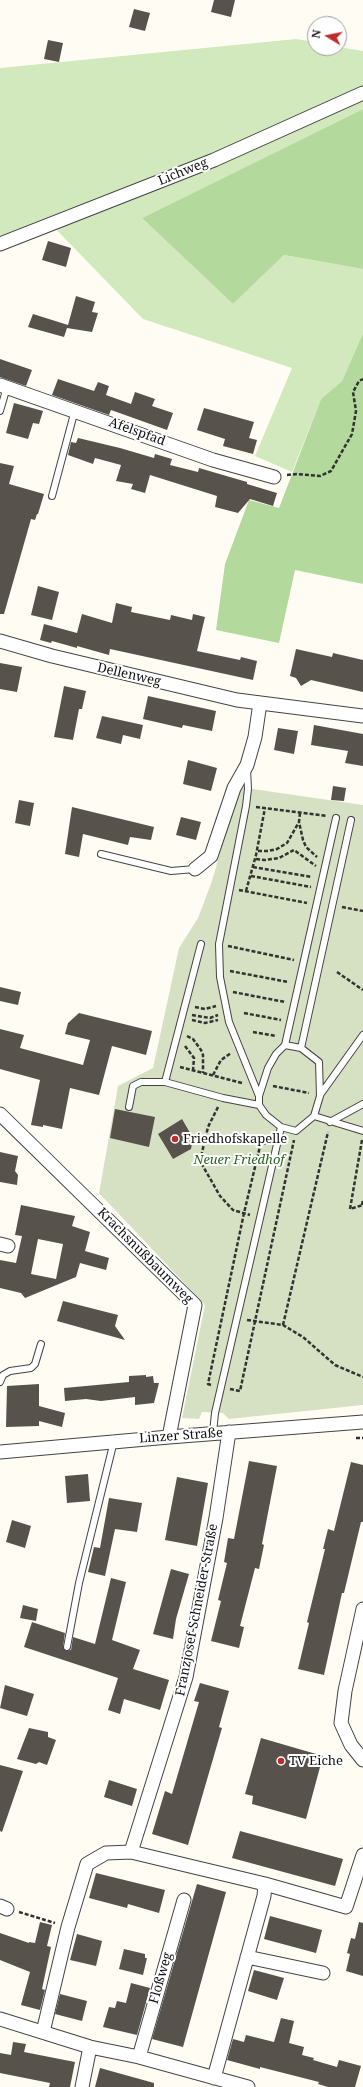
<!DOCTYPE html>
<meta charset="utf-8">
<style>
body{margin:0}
#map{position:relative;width:363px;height:2087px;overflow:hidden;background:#fffdf3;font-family:"Noto Serif",serif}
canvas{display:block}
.north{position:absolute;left:307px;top:16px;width:40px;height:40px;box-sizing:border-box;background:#fff;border:1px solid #9f9f9f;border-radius:50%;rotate:280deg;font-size:11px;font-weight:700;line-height:16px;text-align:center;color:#101010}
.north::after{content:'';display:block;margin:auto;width:14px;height:18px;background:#bc2d2b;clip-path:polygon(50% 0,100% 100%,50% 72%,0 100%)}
</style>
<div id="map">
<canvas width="363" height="2087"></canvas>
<div class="north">N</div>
</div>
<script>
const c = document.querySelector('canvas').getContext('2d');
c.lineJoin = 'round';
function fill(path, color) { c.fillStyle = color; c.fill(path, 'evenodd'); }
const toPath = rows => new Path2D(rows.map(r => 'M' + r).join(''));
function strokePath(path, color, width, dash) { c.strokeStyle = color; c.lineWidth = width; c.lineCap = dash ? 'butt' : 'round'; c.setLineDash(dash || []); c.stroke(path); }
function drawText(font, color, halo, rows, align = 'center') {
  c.font = font + ' "Noto Serif",serif'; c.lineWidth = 4; c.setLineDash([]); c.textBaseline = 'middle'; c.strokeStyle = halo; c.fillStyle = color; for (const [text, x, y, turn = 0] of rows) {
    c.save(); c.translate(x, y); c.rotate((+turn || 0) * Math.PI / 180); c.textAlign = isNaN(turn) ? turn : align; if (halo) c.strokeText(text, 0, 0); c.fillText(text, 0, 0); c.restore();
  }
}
fill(toPath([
 [296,39,315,42,315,48,339,47,363,51,363,109,142,218,233,304,284,255,363,269,363,333,342,381,321,399,292,472,255,456,292,368,143,319,46,219,0,237,0,68]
]), '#d1e9bd');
fill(toPath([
 [363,109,363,269,284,255,233,304,142,218],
 [363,333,363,584,295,570,279,643,216,630,225,564,249,500,279,508,321,399,342,381]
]), '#b4d99c');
fill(toPath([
 [239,787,363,805,363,1405,229,1419,223,1413,202,1412,199,1419,182,1418,205,1305,99,1193,118,1086,153,1068,179,948,198,918,212,881]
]), '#d6e1c3');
fill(toPath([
 [214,0,235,0,231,17,211,12],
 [134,9,150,13,145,31,129,27],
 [48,40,63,43,59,62,44,59],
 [48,241,71,248,66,267,42,260],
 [76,296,95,302,92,312,98,313,92,332,67,328,64,337,28,327,33,314,68,325],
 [0,359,32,370,26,386,0,377],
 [58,379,94,391,98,382,109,386,106,395,131,404,135,392,155,399,152,406,173,413,167,430,111,410,109,415,52,395],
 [14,403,43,411,39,424,33,423,28,439,6,433],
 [204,408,254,422,249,438,257,440,253,454,223,446,225,439,197,430],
 [78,438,120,448,154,458,155,454,172,459,170,465,198,472,199,468,247,482,247,484,277,493,273,506,250,499,238,513,215,507,217,496,150,475,145,493,131,489,133,484,116,481,121,465,95,458,93,464,68,455,71,442,76,443],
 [0,463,14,466,9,484,44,494,38,514,37,514,35,520,31,519,4,614,0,614],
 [38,586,59,592,52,620,31,615],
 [116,603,132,607,131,612,170,620,171,615,192,620,193,614,205,617,197,651,240,660,241,657,257,661,253,680,110,649,109,655,77,646,77,648,52,641,51,643,40,640,44,624,77,633,82,614,112,623],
 [296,649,332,657,333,653,363,660,363,692,311,680,301,686,296,678,290,676],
 [0,663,22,667,17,692,0,689],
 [64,686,86,691,82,709,79,709,73,740,54,737],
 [148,696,216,711,212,731,183,725,182,728,143,719],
 [102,716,143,725,140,739,123,735,121,744,96,738],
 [314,725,363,734,363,766,345,763,348,751,311,745],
 [278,728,298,731,294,754,274,750],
 [188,760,217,768,211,791,183,784],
 [333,786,346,788,344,801,331,800],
 [19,800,34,803,30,826,15,823],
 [72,807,154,827,151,840,130,837,128,845,83,834,79,857,65,854],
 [181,817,201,822,196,840,176,835],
 [0,987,21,992,18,1005,0,1001],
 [79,1013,152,1031,146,1055,112,1046,99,1095,70,1088,62,1129,43,1125,43,1127,31,1125,40,1080,0,1069,0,1029,24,1035,20,1048,83,1065,90,1040,65,1034,68,1023],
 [115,1109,155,1117,149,1147,110,1138],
 [182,1119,193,1138,191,1149,173,1159,158,1134],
 [0,1152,18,1156,15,1171,18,1175,17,1185,0,1182],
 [21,1205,75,1216,72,1226,90,1232,85,1251,109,1258,106,1270,80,1263,76,1277,25,1298,21,1293,0,1288,0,1260,16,1263,22,1236,15,1235],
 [38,1239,63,1244,56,1279,31,1274],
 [63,1301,118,1315,115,1326,125,1340,57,1321],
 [146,1375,146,1377,153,1376,154,1383,159,1383,154,1403,135,1405,135,1397,101,1401,86,1399,65,1401,64,1388,129,1382,129,1376],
 [39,1384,39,1406,65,1413,62,1427,39,1421,39,1426,6,1427,7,1386],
 [249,1461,277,1466,262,1544,264,1545,259,1569,255,1568,240,1626,244,1627,239,1648,211,1641,221,1601,218,1600,227,1563,224,1562,228,1538,234,1539],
 [351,1462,363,1465,363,1522,361,1522,344,1593,342,1593,324,1675,298,1669,309,1623,307,1622,325,1549,323,1549,328,1529,334,1531],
 [88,1474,90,1501,67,1503,65,1476],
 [177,1477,208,1483,197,1546,165,1540],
 [109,1498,142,1503,137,1532,115,1529,105,1576,88,1572,94,1547,100,1548],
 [12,1520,31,1526,25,1548,6,1542],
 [171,1569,189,1574,176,1619,173,1639,153,1634],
 [111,1578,126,1582,112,1640,140,1650,133,1669,169,1680,160,1710,124,1699,120,1714,108,1710,118,1678,24,1647,32,1622,65,1633,63,1647,66,1651,71,1650,73,1637,95,1644],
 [23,1605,38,1609,36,1621,20,1618],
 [200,1683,229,1691,219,1727,222,1728,188,1845,152,1834,165,1791,172,1794,199,1702,194,1701],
 [5,1685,34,1694,27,1716,0,1708],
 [29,1728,48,1732,48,1737,56,1740,47,1765,39,1762,36,1764,17,1759],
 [261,1738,323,1756,306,1819,252,1804,253,1796,245,1794],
 [0,1765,23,1771,2,1832,0,1831],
 [109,1780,137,1789,132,1806,104,1797],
 [240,1831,343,1859,335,1886,232,1858],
 [96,1873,165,1890,159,1913,128,1904,127,1908,89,1898],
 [197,1884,226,1892,183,2047,152,2039],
 [270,1916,322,1930,316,1953,264,1939],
 [40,1922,52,1925,47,1946,51,1947,42,1989,45,1990,40,2010,21,2005,30,1972,0,1960,0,1933,29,1943,29,1942,35,1943],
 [359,1922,363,1923,363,1976,346,1971,350,1954,347,1953,351,1938,355,1939],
 [77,1934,102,1941,96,1966,70,1960],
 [124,1949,145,1954,145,1958,147,1958,143,1975,119,1969],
 [254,1970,284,1978,277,2000,248,1991],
 [131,1983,150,1988,137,2035,103,2027,109,2007,115,2008,117,2001,126,2003],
 [60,1994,87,2001,82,2021,55,2014],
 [281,2018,294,2021,289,2043,304,2047,302,2055,314,2058,313,2060,337,2067,339,2060,361,2066,355,2087,328,2087,318,2084,319,2082,260,2067,260,2069,227,2060,233,2039,244,2042,246,2035,274,2042],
 [13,2042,26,2044,24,2052,75,2062,70,2087,49,2087,50,2083,0,2073,0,2053,11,2055],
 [100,2068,154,2083,154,2087,95,2087]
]), '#58524c');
const lane = toPath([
 [0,411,7,387],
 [52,496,75,410],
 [247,769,248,789,246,806,219,944,220,977,229,1022,259,1096],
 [101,854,171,871,195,869],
 [285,1045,301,1048,319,1062,320,1096,314,1116,296,1131,281,1127,266,1115,259,1105,259,1096,268,1068,276,1054,285,1045,336,818],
 [301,1048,351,820],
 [165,1082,201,944],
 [320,1095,363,1035],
 [129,1107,133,1086,141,1082,165,1082,223,1098,259,1105],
 [314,1116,363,1131],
 [330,1122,363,1104],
 [0,1382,3,1375,10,1371,31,1368,35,1364,41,1344],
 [213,1433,215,1413,281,1127],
 [67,1647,79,1583,114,1441]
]);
const street = toPath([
 [0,244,214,160,363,93],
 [0,385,213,460,274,477],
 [0,641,52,656,237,700,363,716],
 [195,869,211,856,234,788,247,765,255,737,260,703],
 [0,1114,195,1305,169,1437],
 [0,1244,8,1246],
 [0,1452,169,1437,363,1422],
 [363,1609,345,1691,341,1723,351,1745,363,1760],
 [131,1852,186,1677,216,1518,229,1432],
 [0,1906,7,1909],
 [247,1957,323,1973],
 [0,2019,90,2047,139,2057,248,2087],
 [43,2032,68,1927,87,1864,106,1853,131,1852,265,1884,346,1907,363,1855],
 [139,2057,184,1900],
 [214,2078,264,1896,265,1884],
 [82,2087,90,2047]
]);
strokePath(lane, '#434343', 8);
strokePath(street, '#434343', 15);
strokePath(toPath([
 [287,475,297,474,320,476,331,471,352,434,356,411,353,392,359,381,363,379],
 [256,807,327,816],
 [300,813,299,822,303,840,306,847,317,857],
 [258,851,268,851,277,849,287,843,299,822],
 [256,859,265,860,279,858,294,850,316,866],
 [253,867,312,877],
 [251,876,311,887],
 [239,890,307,903],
 [246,891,256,855,265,808],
 [342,907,363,911],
 [228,946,294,960],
 [230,971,288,982],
 [337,972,363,990],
 [233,992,285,1002],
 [195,1007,205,1009,216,1006],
 [244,1013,281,1020],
 [192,1015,210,1018,218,1015],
 [192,1020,205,1023,218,1020],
 [253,1032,276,1036],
 [187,1036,193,1039,201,1050,203,1055,203,1073],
 [185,1046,194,1058,193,1070],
 [180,1067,242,1083],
 [213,1075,221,1060,231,1053],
 [273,1086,309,1093],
 [218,1107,208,1127,200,1161,220,1196,233,1210,250,1215],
 [362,1140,350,1209,363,1205],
 [362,1205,363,1200],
 [247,1320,283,1325,303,1337,335,1365,363,1377],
 [283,1325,328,1132],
 [211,1385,208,1384,244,1213,261,1142,266,1144],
 [230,1389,240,1391,294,1140],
 [356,1438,363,1438],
 [19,1912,55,1923]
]), '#323232', 2.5, [4, 2]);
strokePath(lane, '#fff', 6);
strokePath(street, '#fff', 13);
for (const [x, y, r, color] of [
 [175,1139,4,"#bc2d2b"],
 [281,1761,4,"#bc2d2b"]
]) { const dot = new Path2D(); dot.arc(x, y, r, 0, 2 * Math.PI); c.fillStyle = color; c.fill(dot); strokePath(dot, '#fff', 1.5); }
drawText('13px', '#101010', '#fff', [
 ["Lichweg",183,172,-22],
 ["Afelspfad",137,432,20],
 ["Dellenweg",129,675,13],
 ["Krachsnußbaumweg",145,1256,45],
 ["Linzer Straße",181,1436,-4],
 ["Franzjosef-Schneider-Straße",197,1610,-79],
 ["Floßweg",161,1978,-74]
]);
drawText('13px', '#101010', '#fff', [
 ["Friedhofskapelle",183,1139],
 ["TV Eiche",289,1761]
], 'left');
drawText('italic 13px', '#2b6621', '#fff', [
 ["Neuer Friedhof",239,1160]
]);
</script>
